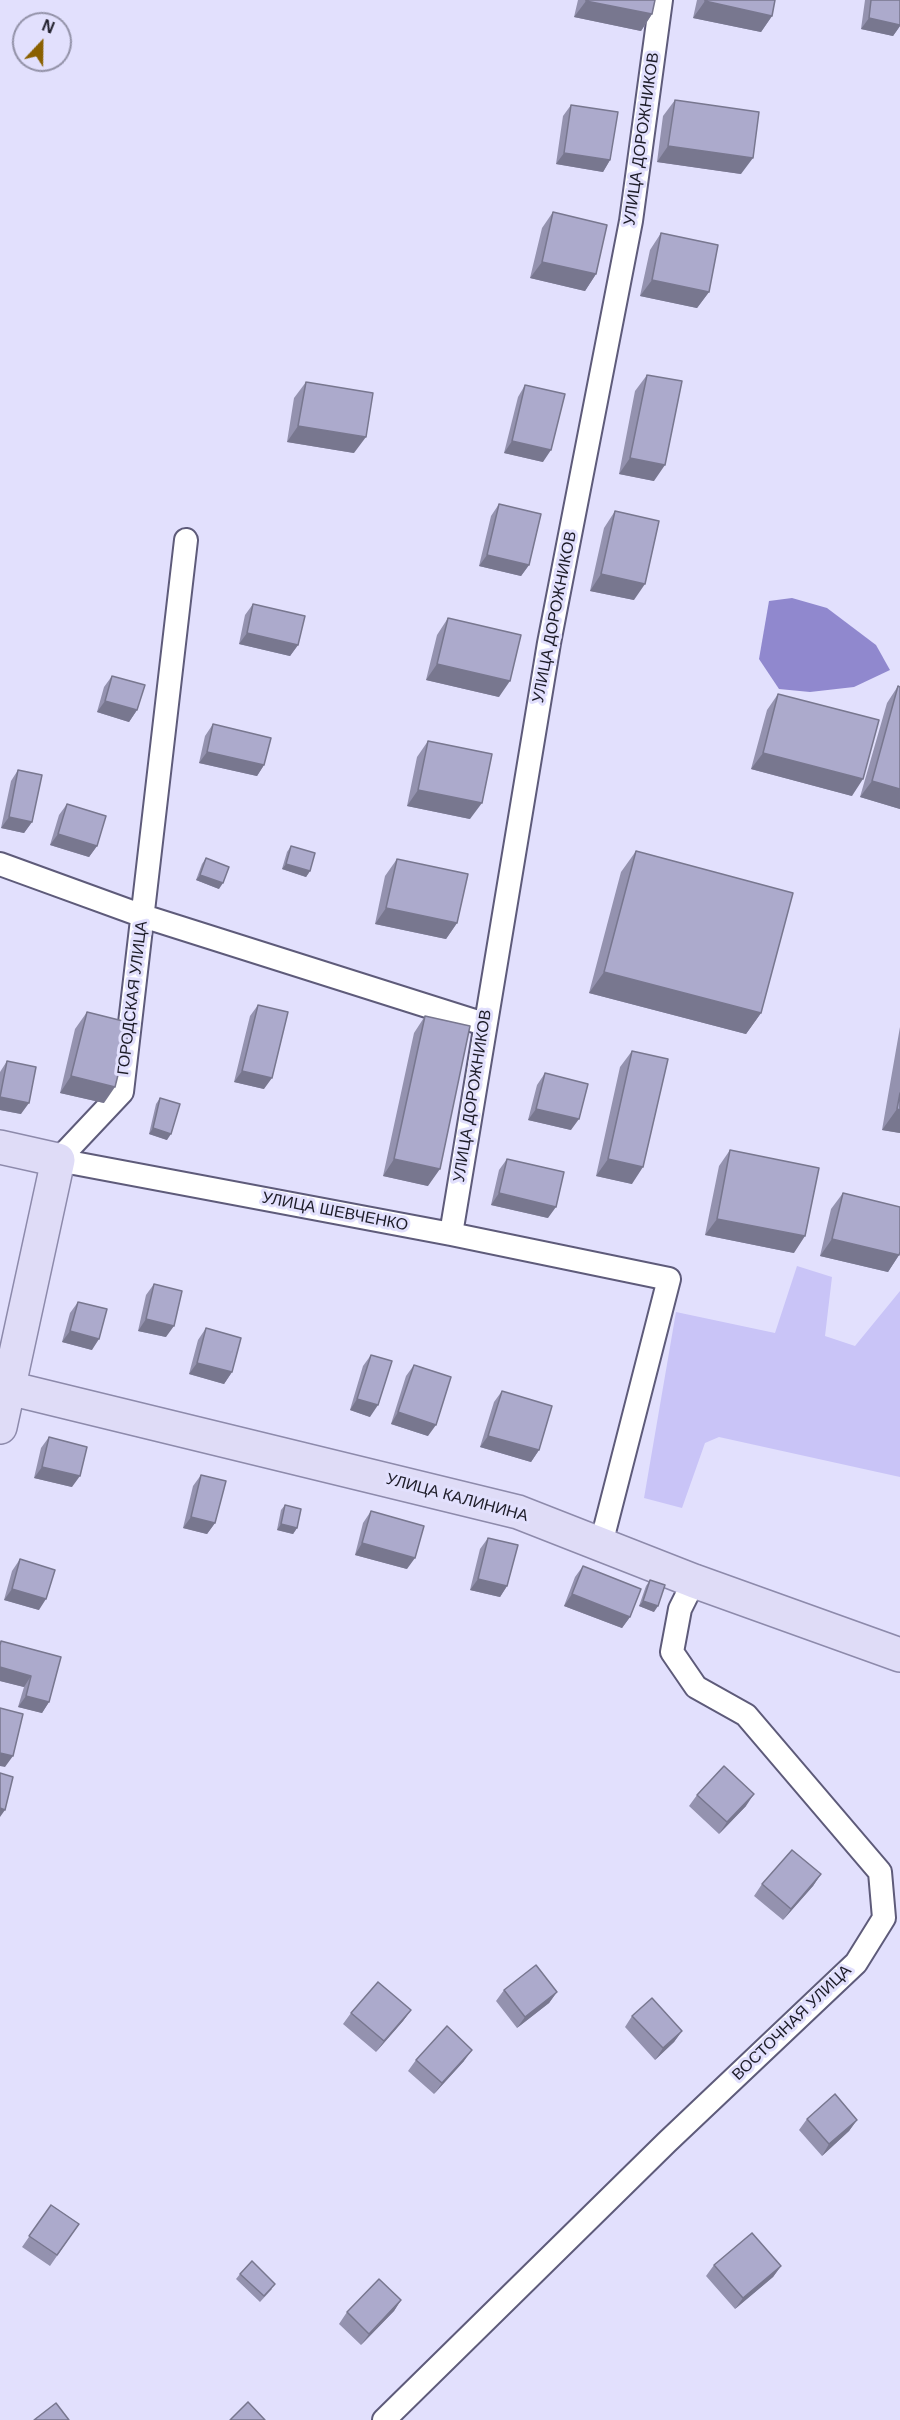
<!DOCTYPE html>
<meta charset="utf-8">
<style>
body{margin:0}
#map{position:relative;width:900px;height:2420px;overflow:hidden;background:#e2e0fd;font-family:Arial,sans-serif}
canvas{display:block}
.north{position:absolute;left:12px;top:12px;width:60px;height:60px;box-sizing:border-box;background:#e2e0fd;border:2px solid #9392a8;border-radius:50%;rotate:22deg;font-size:16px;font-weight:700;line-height:24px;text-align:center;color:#1d1c28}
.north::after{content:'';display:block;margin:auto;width:21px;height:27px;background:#8a6000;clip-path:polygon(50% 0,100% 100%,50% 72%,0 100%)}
</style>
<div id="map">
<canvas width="900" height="2420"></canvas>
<div class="north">N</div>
</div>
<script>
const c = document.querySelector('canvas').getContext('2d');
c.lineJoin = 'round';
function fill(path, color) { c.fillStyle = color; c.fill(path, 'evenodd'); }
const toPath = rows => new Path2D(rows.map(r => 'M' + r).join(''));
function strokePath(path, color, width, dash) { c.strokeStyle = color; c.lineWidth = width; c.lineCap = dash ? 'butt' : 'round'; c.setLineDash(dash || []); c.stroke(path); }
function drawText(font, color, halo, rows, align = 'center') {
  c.font = font + ' Arial,sans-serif'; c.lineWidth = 6; c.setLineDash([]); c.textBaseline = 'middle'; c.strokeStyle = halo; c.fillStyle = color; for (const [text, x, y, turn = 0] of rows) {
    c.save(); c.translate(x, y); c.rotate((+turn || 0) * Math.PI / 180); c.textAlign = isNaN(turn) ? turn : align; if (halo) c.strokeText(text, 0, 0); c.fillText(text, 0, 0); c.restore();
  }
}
fill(toPath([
 [797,1266,832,1277,825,1336,855,1346,900,1291,900,1477,719,1437,705,1443,682,1508,644,1498,676,1312,775,1333]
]), '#c9c4f7');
fill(toPath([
 [792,598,827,608,876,645,890,670,854,687,810,692,779,689,759,659,769,601]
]), '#9088ce');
const street = toPath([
 [0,864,143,916,484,1024],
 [58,1160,451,1234,669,1279,601,1544],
 [58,1160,122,1092,186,540],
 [451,1234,549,643,631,221,661,0],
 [384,2420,667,2142,856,1963,884,1918,880,1872,746,1715,696,1687,672,1652,680,1609,694,1581]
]);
const primary = toPath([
 [0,1147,58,1160,0,1427],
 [9,1388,518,1512,694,1581,900,1655]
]);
strokePath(street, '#5e5b7a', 26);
strokePath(primary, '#8d8aab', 36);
strokePath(street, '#fff', 22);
strokePath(primary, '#dfdcf7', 33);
fill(toPath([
 [578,0,655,0,652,14,641,31,574,17],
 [697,0,775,0,772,16,761,32,693,18],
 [865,0,900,0,900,26,893,36,861,29],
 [675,100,741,174,657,162,663,116],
 [571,105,610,160,603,172,556,164,563,116],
 [553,212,596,274,585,291,530,278,542,228],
 [661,233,709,292,697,308,640,296,650,250],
 [647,375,654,481,619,474,635,391],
 [306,382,354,453,287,442,294,398],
 [525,385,543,462,504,453,518,397],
 [499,504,529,565,521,576,479,566,491,516],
 [615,511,634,600,590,591,604,528],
 [253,604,298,645,290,656,239,644,245,615],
 [448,618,499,697,426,680,437,635],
 [112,676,137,710,129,722,97,712,104,687],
 [898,686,900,809,860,797,887,703],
 [778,694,852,796,751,769,767,710],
 [213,724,264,765,257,776,199,763,205,736],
 [428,741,470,819,407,806,417,757],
 [18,770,32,822,24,833,1,828,11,781],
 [67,804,97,846,89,857,50,845,59,815],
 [291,846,310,871,306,877,282,869,287,852],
 [636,851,761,1013,746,1034,589,993,621,872],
 [206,858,219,889,196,880,202,864],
 [397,859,457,923,446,939,375,924,385,876],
 [258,1005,264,1089,234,1082,250,1016],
 [87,1012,104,1103,60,1093,75,1029],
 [425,1016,428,1186,383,1176,414,1033],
 [900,1027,900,1133,882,1130],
 [632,1051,632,1184,596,1176,620,1067],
 [7,1061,21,1114,0,1110,0,1072],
 [545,1073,571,1130,528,1120,537,1085],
 [160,1098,167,1140,149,1134,156,1104],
 [730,1150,794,1253,705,1235,719,1166],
 [507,1159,548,1218,491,1205,499,1170],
 [843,1193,899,1255,888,1272,820,1256,831,1209],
 [154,1284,166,1337,138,1331,146,1295],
 [78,1302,92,1350,62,1342,70,1313],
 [206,1328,232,1372,224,1384,189,1374,198,1340],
 [371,1355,370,1417,350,1410,363,1366],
 [414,1365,428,1436,391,1424,406,1376],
 [502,1391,539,1450,531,1462,480,1447,494,1402],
 [49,1437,72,1487,34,1478,41,1448],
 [201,1475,215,1523,207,1534,183,1528,193,1486],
 [285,1505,297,1528,293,1534,277,1530,281,1510],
 [371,1511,407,1569,355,1555,363,1523],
 [488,1538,507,1586,500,1597,470,1590,480,1549],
 [20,1559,39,1610,4,1600,12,1571],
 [583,1566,630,1617,622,1628,564,1606,575,1577],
 [650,1580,654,1612,639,1606,646,1586],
 [1,1641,61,1657,49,1702,42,1713,18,1707,24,1687,0,1681,0,1643],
 [697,1795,746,1806,719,1834,689,1806],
 [821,1874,813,1886,783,1920,754,1896,762,1884],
 [504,1990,557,1992,549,2003,517,2028,496,2001],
 [411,2010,403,2021,376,2052,343,2024,351,2013],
 [632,2016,682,2031,674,2042,655,2060,625,2027],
 [416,2060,464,2061,434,2094,408,2071],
 [807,2119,857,2120,849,2131,822,2156,799,2130],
 [51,2205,79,2224,50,2266,22,2247],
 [714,2265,781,2266,773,2277,735,2309,706,2276],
 [240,2274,272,2289,260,2302,236,2279],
 [401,2300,394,2311,361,2345,339,2324,347,2312]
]), '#9492af');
fill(toPath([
 [586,1,652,14,641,31,574,17],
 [705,1,772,16,761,32,693,18],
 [869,18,900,25,900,26,893,36,861,29],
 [668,146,753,158,741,174,657,162],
 [564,153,610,160,603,172,556,164],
 [542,262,596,274,585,291,530,278],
 [652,280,709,292,697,308,640,296],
 [298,426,366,437,354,453,287,442],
 [512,441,551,450,543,462,504,453],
 [630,458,665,465,654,481,619,474],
 [487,555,529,565,521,576,479,566],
 [601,574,645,584,634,600,590,591],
 [247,633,298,645,290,656,239,644],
 [437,664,510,681,499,697,426,680],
 [105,701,137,710,129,722,97,712],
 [207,752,264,765,257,776,199,763],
 [763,753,863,779,852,796,751,769],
 [872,781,900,789,900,809,860,797],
 [418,790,482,803,470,819,407,806],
 [9,817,32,822,24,833,1,828],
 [58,834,97,846,89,857,50,845],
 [286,864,310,871,306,877,282,869],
 [200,875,223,883,219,889,196,880],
 [386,908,457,923,446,939,375,924],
 [604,972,761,1013,746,1034,589,993],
 [242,1071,272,1078,264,1089,234,1082],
 [71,1076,115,1087,104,1103,60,1093],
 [0,1097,29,1103,21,1114,0,1110],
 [536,1109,579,1119,571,1130,528,1120],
 [897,1109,900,1110,900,1133,882,1130],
 [153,1128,171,1134,167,1140,149,1134],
 [394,1159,440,1169,428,1186,383,1176],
 [608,1159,643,1167,632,1184,596,1176],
 [499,1193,556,1207,548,1218,491,1205],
 [717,1219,805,1236,794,1253,705,1235],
 [832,1239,899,1255,888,1272,820,1256],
 [146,1319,174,1326,166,1337,138,1331],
 [70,1331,99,1339,92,1350,62,1342],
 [197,1363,232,1372,224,1384,189,1374],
 [357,1399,378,1405,370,1417,350,1410],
 [398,1412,436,1425,428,1436,391,1424],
 [488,1436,539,1450,531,1462,480,1447],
 [42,1467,80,1476,72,1487,34,1478],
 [191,1517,215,1523,207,1534,183,1528],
 [281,1524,297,1528,293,1534,277,1530],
 [362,1543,415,1558,407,1569,355,1555],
 [478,1579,507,1586,500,1597,470,1590],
 [12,1589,46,1599,39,1610,4,1600],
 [572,1594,630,1617,622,1628,564,1606],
 [643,1601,658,1606,654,1612,639,1606],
 [0,1667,31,1676,24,1687,0,1681],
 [26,1696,49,1702,42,1713,18,1707],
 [0,1753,13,1756,5,1767,0,1766],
 [754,1794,746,1806,719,1834,727,1822],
 [0,1808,5,1810,0,1817],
 [821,1874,813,1886,783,1920,791,1909],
 [557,1992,549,2003,517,2028,525,2017],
 [411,2010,403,2021,376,2052,384,2041],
 [682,2031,674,2042,655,2060,663,2048],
 [472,2050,464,2061,434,2094,442,2083],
 [857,2120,849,2131,822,2156,829,2144],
 [781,2266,773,2277,735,2309,743,2298],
 [401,2300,394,2311,361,2345,369,2334]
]), '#78778f');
const building = toPath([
 [586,0,655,0,652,14,586,1,586,0],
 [705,0,775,0,772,16,705,1,705,0],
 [871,0,900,0,900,25,869,18,871,0],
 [675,100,759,112,753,158,668,146,675,100],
 [571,105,618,112,610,160,564,153,571,105],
 [553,212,607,225,596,274,542,262,553,212],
 [661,233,718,245,709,292,652,280,661,233],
 [647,375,682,381,665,465,630,458,647,375],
 [306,382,373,393,366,437,298,426,306,382],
 [525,385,565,394,551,450,512,441,525,385],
 [499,504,541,514,529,565,487,555,499,504],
 [615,511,659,521,645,584,601,574,615,511],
 [253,604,305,616,298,645,247,633,253,604],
 [448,618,521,635,510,681,437,664,448,618],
 [112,676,145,685,137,710,105,701,112,676],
 [898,686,900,687,900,789,872,781,898,686],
 [778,694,879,720,863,779,763,753,778,694],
 [213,724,271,738,264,765,207,752,213,724],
 [428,741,492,754,482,803,418,790,428,741],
 [18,770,42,775,32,822,9,817,18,770],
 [67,804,106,816,97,846,58,834,67,804],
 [291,846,315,853,310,871,286,864,291,846],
 [636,851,793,893,761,1013,604,972,636,851],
 [206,858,229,867,223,883,200,875,206,858],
 [397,859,468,874,457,923,386,908,397,859],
 [258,1005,288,1012,272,1078,242,1071,258,1005],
 [87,1012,131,1023,115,1087,71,1076,87,1012],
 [425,1016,470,1026,440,1169,394,1159,425,1016],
 [632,1051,668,1059,643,1167,608,1159,632,1051],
 [7,1061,36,1067,29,1103,0,1097,7,1061],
 [545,1073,588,1084,579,1119,536,1109,545,1073],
 [900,1093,900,1110,897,1109,900,1093],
 [160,1098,180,1104,171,1134,153,1128,160,1098],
 [730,1150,819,1168,805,1236,717,1219,730,1150],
 [507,1159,564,1172,556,1207,499,1193,507,1159],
 [843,1193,900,1207,900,1252,899,1255,832,1239,843,1193],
 [154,1284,182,1291,174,1326,146,1319,154,1284],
 [78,1302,107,1309,99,1339,70,1331,78,1302],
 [206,1328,241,1338,232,1372,197,1363,206,1328],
 [371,1355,392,1361,378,1405,357,1399,371,1355],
 [414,1365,451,1377,436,1425,398,1412,414,1365],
 [502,1391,552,1406,539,1450,488,1436,502,1391],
 [49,1437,87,1447,80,1476,42,1467,49,1437],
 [201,1475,226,1481,215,1523,191,1517,201,1475],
 [285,1505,301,1509,297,1528,281,1524,285,1505],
 [371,1511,424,1526,415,1558,362,1543,371,1511],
 [488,1538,518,1545,507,1586,478,1579,488,1538],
 [20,1559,55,1570,46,1599,12,1589,20,1559],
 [583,1566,641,1589,630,1617,572,1594,583,1566],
 [650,1580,665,1585,658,1606,643,1601,650,1580],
 [1,1641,61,1657,49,1702,26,1696,31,1676,0,1667,0,1645,1,1641],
 [0,1708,23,1714,13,1756,0,1753,0,1708],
 [724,1766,754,1794,727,1822,697,1795,724,1766],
 [0,1773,13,1777,5,1810,0,1808,0,1773],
 [792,1850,821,1874,791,1909,762,1884,792,1850],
 [536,1965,557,1992,525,2017,504,1990,536,1965],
 [378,1982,411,2010,384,2041,351,2013,378,1982],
 [652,1998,682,2031,663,2048,632,2016,652,1998],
 [447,2026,472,2050,442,2083,416,2060,447,2026],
 [835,2094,857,2120,829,2144,807,2119,835,2094],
 [51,2205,79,2224,57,2255,29,2236,51,2205],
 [752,2233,781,2266,743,2298,714,2265,752,2233],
 [252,2261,275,2284,264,2296,240,2274,252,2261],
 [379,2279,401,2300,369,2334,347,2312,379,2279],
 [248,2402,265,2420,230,2420,248,2402],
 [56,2403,69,2420,34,2420,56,2403]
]);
fill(building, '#acaacc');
strokePath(building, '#78778f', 1.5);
drawText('16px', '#1d1c28', '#e2e0fd', [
 ["УЛИЦА ДОРОЖНИКОВ",642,139,-82],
 ["УЛИЦА ДОРОЖНИКОВ",555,617,-79],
 ["ГОРОДСКАЯ УЛИЦА",133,998,-83],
 ["УЛИЦА ДОРОЖНИКОВ",473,1096,-81],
 ["УЛИЦА ШЕВЧЕНКО",335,1212,11],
 ["УЛИЦА КАЛИНИНА",457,1498,15],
 ["ВОСТОЧНАЯ УЛИЦА",792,2023,-44]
]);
</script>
